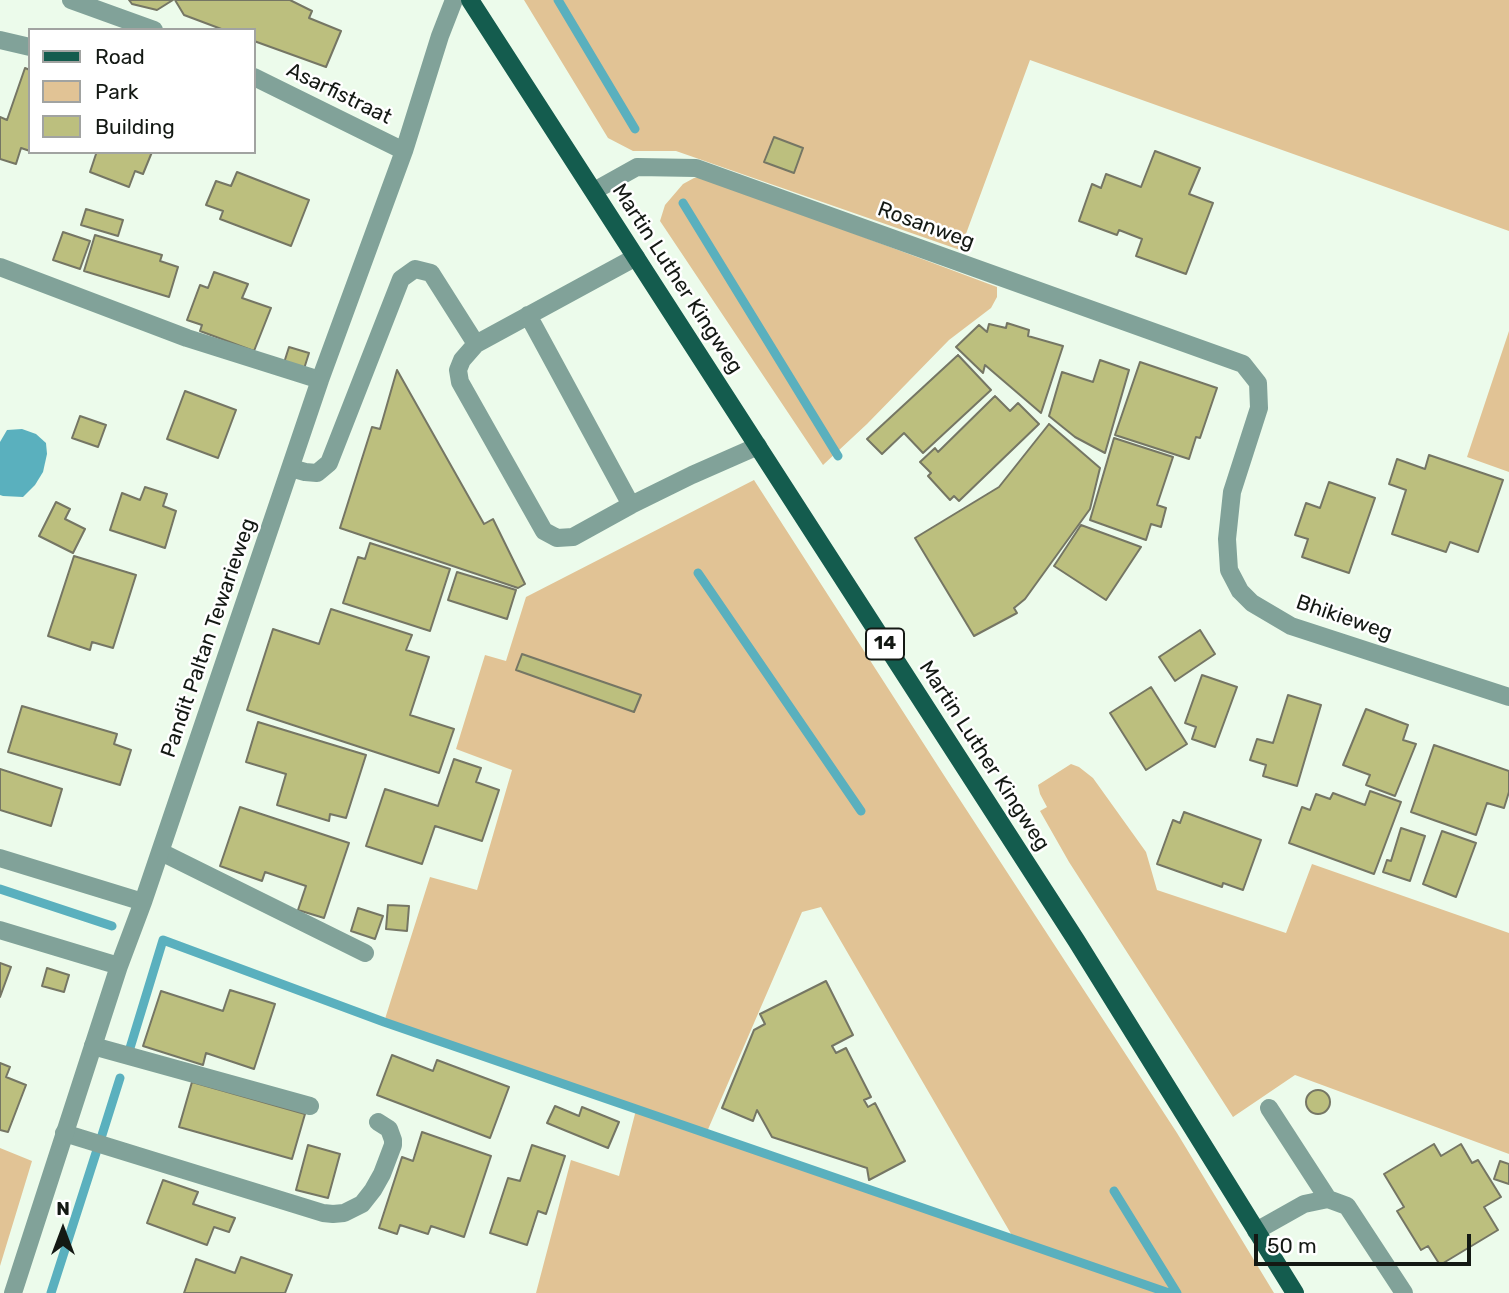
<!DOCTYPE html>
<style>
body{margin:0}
#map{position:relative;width:1509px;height:1293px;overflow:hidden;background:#ecfbeb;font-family:Rubik,sans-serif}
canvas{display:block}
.legend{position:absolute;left:28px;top:28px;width:228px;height:126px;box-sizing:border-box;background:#fff;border:2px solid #a1a3a1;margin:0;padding:9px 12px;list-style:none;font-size:21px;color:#141914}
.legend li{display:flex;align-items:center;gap:14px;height:35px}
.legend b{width:35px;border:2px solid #a1a3a1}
.north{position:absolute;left:28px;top:1195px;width:70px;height:70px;-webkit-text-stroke:5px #fff;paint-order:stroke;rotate:0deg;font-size:19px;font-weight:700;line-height:28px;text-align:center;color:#141914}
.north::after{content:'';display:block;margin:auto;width:24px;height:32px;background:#141914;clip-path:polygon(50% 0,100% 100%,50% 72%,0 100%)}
.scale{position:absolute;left:1254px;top:1234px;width:217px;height:32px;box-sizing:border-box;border:4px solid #141914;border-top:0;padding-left:9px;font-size:21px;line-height:24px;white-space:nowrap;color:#141914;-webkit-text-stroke:5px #fff;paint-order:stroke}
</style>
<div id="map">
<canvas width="1509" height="1293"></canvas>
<ul class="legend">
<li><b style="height:9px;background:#145c4e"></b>Road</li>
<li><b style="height:19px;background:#e1c395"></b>Park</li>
<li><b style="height:19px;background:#bcbf7e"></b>Building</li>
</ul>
<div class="north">N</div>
<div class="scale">50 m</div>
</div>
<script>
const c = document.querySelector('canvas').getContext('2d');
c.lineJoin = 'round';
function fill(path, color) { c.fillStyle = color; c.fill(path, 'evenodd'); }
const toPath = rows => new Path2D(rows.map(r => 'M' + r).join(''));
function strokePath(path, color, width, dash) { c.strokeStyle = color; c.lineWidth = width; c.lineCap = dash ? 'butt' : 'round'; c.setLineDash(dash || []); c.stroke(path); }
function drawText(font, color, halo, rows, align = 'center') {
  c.font = font + ' Rubik,sans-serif'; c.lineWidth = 5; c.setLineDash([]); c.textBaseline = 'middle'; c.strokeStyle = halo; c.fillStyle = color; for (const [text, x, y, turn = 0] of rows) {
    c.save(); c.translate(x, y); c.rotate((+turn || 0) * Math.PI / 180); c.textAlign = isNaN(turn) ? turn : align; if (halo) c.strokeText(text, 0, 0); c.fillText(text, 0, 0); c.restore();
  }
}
fill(toPath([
 [524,0,1509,0,1509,231,1030,60,960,250,676,151,633,151,608,138],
 [703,177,997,287,997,297,991,308,949,340,867,424,823,465,660,221,665,205,683,184,694,178],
 [1509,331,1509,472,1467,457],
 [754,480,947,780,1177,1133,1274,1293,536,1293,571,1160,619,1176,636,1110,384,1022,430,877,477,890,512,770,456,749,485,655,506,661,526,597],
 [821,907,1014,1239,1014,1240,706,1134,802,912],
 [1071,764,1079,767,1093,778,1146,852,1157,890,1286,933,1312,864,1509,933,1509,1154,1295,1075,1233,1117,1069,862,1040,811,1047,807,1040,794,1038,785],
 [0,1148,32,1161,0,1266]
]), '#e1c395');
fill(toPath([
 [22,429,36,434,46,443,47,454,43,472,35,485,23,497,3,496,0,495,0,442,7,430]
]), '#5ab0be');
strokePath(toPath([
 [558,0,635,129],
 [683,203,838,456],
 [698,573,861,811],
 [0,889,112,926],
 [130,1048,163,940,384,1022,1169,1293],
 [102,1135,120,1078],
 [1114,1191,1177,1293],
 [51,1293,96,1153]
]), '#5ab0be', 9);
const building = toPath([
 [129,0,173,0,157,10,132,4,129,0],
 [175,0,290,0,312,11,309,18,341,31,326,67,254,41,254,30,224,30,184,15,175,0],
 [25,68,30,70,30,151,21,148,16,164,0,159,0,117,7,120,25,68],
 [774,137,803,148,794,173,764,162,774,137],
 [1155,151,1200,168,1189,194,1213,203,1186,274,1136,256,1142,239,1119,230,1117,235,1079,221,1092,184,1101,188,1106,174,1141,187,1155,151],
 [152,152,143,174,135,171,129,187,90,172,96,154,93,152,152,152],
 [237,172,309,200,291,246,220,219,223,211,206,205,216,181,231,186,237,172],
 [86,209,123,220,118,236,81,225,86,209],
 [63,232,90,241,80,269,53,260,63,232],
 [95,235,162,255,160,261,178,267,169,297,84,271,95,235],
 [214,272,248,284,242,298,271,308,254,351,200,331,202,325,187,320,200,285,208,288,214,272],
 [1007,323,1029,330,1028,336,1063,346,1041,413,985,365,983,373,956,347,979,325,987,332,989,324,1006,328,1007,323],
 [289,347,309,353,303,372,283,366,289,347],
 [958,355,991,390,923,453,904,433,882,454,867,439,958,355],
 [1100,360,1129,370,1105,453,1075,437,1049,416,1062,372,1093,382,1100,360],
 [1140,362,1217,388,1200,438,1196,437,1189,459,1115,435,1140,362],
 [397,370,484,524,493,519,525,584,518,588,340,528,372,427,380,429,397,370],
 [185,391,236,410,218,458,167,439,185,391],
 [995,396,1010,411,1018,403,1039,424,959,501,954,496,950,500,928,476,931,473,920,462,935,448,938,452,995,396],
 [80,416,106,425,98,447,72,438,80,416],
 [1049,424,1100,468,1090,509,1025,599,1014,608,1017,613,974,636,915,538,999,487,1049,424],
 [1114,438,1173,457,1157,505,1166,508,1161,527,1151,524,1146,540,1090,520,1114,438],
 [1429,455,1503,480,1478,552,1450,542,1446,552,1392,534,1406,490,1389,484,1397,459,1425,469,1429,455],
 [1329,482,1375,498,1349,573,1302,557,1308,539,1295,535,1306,503,1320,508,1329,482],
 [145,487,167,494,163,506,176,511,165,548,110,530,122,493,140,500,145,487],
 [56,502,70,509,65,519,85,529,73,553,39,536,56,502],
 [1081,525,1141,547,1106,600,1054,566,1081,525],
 [370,543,450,569,430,631,343,603,358,557,365,559,370,543],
 [74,556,136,575,113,648,92,642,90,650,48,636,74,556],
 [457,572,516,590,507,619,448,600,457,572],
 [331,609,412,635,406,650,429,657,410,715,454,729,439,773,247,710,273,629,319,644,331,609],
 [1200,630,1215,654,1175,681,1159,657,1200,630],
 [522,654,641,695,634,712,516,670,522,654],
 [1202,675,1237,687,1215,747,1192,739,1196,727,1185,723,1202,675],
 [1151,687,1187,744,1146,770,1110,713,1151,687],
 [1288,695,1321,705,1297,786,1263,776,1266,765,1250,760,1257,739,1273,743,1288,695],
 [22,706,117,734,114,744,131,750,120,785,8,752,22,706],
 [1366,709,1408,725,1403,740,1416,744,1395,796,1366,785,1370,775,1343,765,1366,709],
 [258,722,366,755,346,818,330,814,329,821,277,805,286,774,246,762,258,722],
 [1434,745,1509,771,1509,792,1504,808,1487,803,1476,835,1411,812,1434,745],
 [454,759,481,768,476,782,499,790,482,841,435,826,422,864,366,846,385,789,438,806,454,759],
 [0,769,62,789,51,826,0,810,0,769],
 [1370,791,1401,802,1374,874,1289,843,1302,807,1310,810,1316,794,1330,799,1333,793,1365,805,1370,791],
 [240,807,349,843,324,918,298,910,306,886,265,872,262,881,220,866,240,807],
 [1184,812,1261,840,1243,890,1223,883,1222,887,1157,864,1173,820,1180,823,1184,812],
 [1401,828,1425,836,1410,881,1383,872,1387,860,1391,861,1401,828],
 [1442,831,1476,843,1456,897,1423,884,1442,831],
 [388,905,409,906,407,931,386,929,388,905],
 [358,908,383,916,375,939,351,931,358,908],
 [0,963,11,967,0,997,0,963],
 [47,968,69,975,64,992,42,986,47,968],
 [826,981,853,1035,832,1046,836,1053,846,1048,871,1097,864,1100,868,1107,875,1103,905,1161,869,1180,867,1168,772,1137,757,1110,753,1121,722,1108,754,1030,765,1024,760,1014,826,981],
 [230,990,275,1004,254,1069,206,1053,203,1065,143,1046,161,991,223,1011,230,990],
 [392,1055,433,1071,437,1060,509,1087,490,1138,377,1095,392,1055],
 [0,1063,10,1067,6,1077,26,1085,8,1132,0,1130,0,1063],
 [192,1082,305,1114,292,1159,179,1127,192,1082],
 '1306 1102a12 12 0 1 1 24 0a12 12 0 1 1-24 0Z',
 [555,1106,579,1116,582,1107,619,1122,608,1148,547,1123,555,1106],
 [422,1132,491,1156,464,1237,431,1226,428,1234,400,1225,397,1234,379,1228,402,1157,413,1161,422,1132],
 [1434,1144,1441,1156,1461,1144,1472,1163,1478,1160,1501,1197,1484,1207,1498,1230,1440,1265,1428,1246,1421,1250,1397,1211,1404,1207,1384,1174,1434,1144],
 [308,1145,340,1154,328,1198,296,1190,308,1145],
 [532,1145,565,1156,546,1214,538,1211,527,1245,490,1233,508,1178,520,1181,532,1145],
 [1500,1161,1509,1164,1509,1184,1494,1179,1500,1161],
 [163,1180,198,1192,193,1204,235,1218,229,1232,214,1227,207,1245,147,1223,163,1180],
 [241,1257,292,1275,285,1293,184,1293,196,1259,235,1273,241,1257]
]);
fill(building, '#bcbf7e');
strokePath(building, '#757664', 2);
strokePath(toPath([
 [0,40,30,47],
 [636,257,476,344,462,360,458,370,460,382,544,531,557,538,573,537,631,505,692,475,758,446],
 [528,315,631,505],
 [291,468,305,472,317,473,329,463,401,279,415,269,431,273,476,344],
 [161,852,365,953],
 [93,1046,310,1106],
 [1269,1108,1328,1199],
 [64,1133,323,1213,333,1214,344,1213,362,1204,373,1190,382,1174,393,1145,393,1140,389,1129,378,1122],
 [1256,1231,1304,1204,1328,1199,1347,1206,1404,1293]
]), '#81a299', 18);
strokePath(toPath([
 [71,0,154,30],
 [254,77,404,151],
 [594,191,637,167,696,168,1243,364,1258,383,1259,408,1232,492,1227,539,1229,570,1240,591,1252,603,1291,626,1509,697],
 [0,267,187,338,320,380],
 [0,858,143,902],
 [0,930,119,966],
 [13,1293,119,966,143,902,320,380,404,151,440,36,454,0]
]), '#81a299', 18);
strokePath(toPath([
 [470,0,1076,940,1295,1293]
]), '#145c4e', 18);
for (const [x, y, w] of [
 [885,644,38]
]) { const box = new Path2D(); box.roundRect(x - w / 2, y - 15.5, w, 31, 5); c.fillStyle = '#fff'; c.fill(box); strokePath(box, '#141914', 2); }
drawText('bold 19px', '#141914', null, [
 ["14",885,644]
]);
drawText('21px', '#141914', '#fff', [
 ["Asarfistraat",339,94,26],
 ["Rosanweg",926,226,20],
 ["Martin Luther Kingweg",677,279,57],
 ["Bhikieweg",1344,618,19],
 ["Pandit Paltan Tewarieweg",209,638,-71],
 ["Martin Luther Kingweg",984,756,57]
]);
</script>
